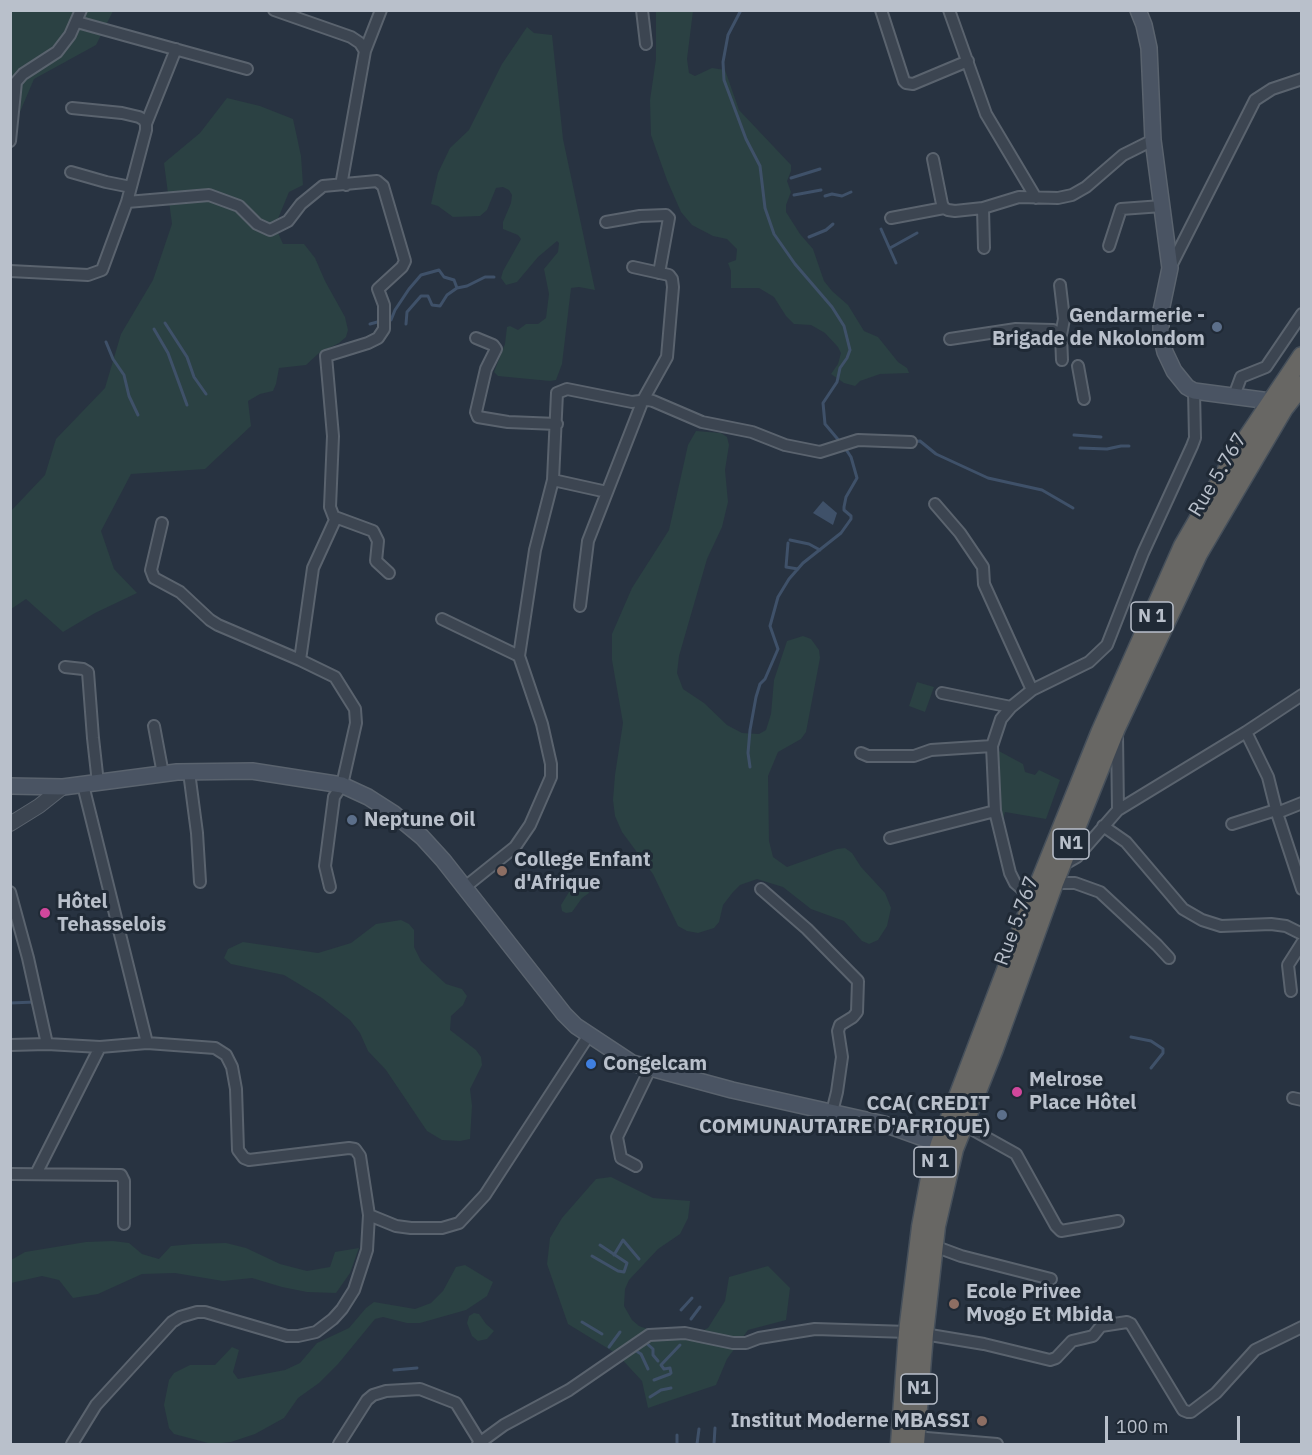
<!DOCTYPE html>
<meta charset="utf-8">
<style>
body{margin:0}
#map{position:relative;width:1312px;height:1455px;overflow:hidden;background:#283341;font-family:"IBM Plex Sans",sans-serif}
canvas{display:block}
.frame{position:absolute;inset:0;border:12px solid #b9c0cb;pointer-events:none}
.scale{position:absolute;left:1105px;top:1416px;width:135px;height:27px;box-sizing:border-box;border:3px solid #b9c0cb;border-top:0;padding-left:8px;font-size:18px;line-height:21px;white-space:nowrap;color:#b9c0cb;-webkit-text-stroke:4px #202a36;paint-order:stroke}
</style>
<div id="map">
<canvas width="1312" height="1455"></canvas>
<div class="frame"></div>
<div class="scale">100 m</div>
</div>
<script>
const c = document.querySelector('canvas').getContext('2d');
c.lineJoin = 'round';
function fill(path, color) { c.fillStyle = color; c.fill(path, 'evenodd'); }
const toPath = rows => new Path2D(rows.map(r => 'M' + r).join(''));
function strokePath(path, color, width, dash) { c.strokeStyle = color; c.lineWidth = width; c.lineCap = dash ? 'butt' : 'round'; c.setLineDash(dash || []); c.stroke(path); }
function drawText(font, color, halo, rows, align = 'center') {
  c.font = font + ' "IBM Plex Sans",sans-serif'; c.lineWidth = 6; c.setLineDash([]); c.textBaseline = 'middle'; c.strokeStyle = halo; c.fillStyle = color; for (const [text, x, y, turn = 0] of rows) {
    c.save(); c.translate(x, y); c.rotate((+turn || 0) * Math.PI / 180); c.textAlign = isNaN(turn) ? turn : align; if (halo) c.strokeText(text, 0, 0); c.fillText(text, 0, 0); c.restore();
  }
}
fill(toPath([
 [11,11,113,11,96,45,34,79,11,133],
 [656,11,693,11,687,59,689,73,695,76,712,68,725,70,739,110,791,165,791,171,787,181,791,192,786,205,786,212,800,234,813,249,824,281,832,291,848,305,864,331,878,337,898,362,907,368,909,373,880,374,860,381,855,386,844,383,831,374,838,364,841,353,838,347,825,333,811,325,794,324,786,316,774,297,759,288,731,288,731,271,728,263,736,260,737,249,727,239,713,236,692,225,681,212,667,180,651,135,650,100,656,59],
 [527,27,534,33,552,35,563,139,595,290,579,287,571,288,562,364,556,380,550,381,498,376,494,372,505,344,507,327,510,326,518,330,526,324,538,324,546,318,549,294,544,269,558,252,559,243,557,241,538,257,517,282,506,285,501,278,503,271,521,239,518,235,503,229,503,222,511,203,512,195,509,190,503,187,496,188,487,210,480,216,453,217,438,206,431,204,438,173,450,148,469,130,502,64],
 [227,98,260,106,293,119,301,156,303,185,289,192,275,226,283,244,304,244,315,258,325,281,345,317,348,330,346,337,339,343,319,353,306,365,279,368,276,384,273,391,260,394,248,401,251,426,205,469,131,474,101,531,114,569,137,593,95,613,63,632,26,599,11,609,10,512,45,475,56,439,105,388,121,334,153,280,172,224,164,163,200,133],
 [696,431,721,433,727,437,729,445,725,470,728,502,722,527,707,559,679,656,677,673,683,689,704,703,727,725,742,733,759,734,766,730,771,714,774,680,787,641,803,636,811,639,819,650,820,658,806,732,801,739,778,752,768,776,769,841,773,857,787,867,837,849,845,848,852,853,861,867,885,893,891,908,887,926,878,940,869,944,862,941,844,921,811,909,783,887,757,879,740,885,733,892,723,905,719,922,714,928,698,933,687,931,678,926,653,874,622,832,615,816,613,800,615,775,623,723,612,660,612,634,632,588,669,530,688,445],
 [917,682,934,687,925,712,909,706],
 [997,750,1023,764,1025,772,1035,775,1039,770,1060,780,1046,819,1005,812,1003,820,997,819],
 [569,877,576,880,582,886,587,887,589,893,582,898,572,912,566,913,562,911,561,905,569,892,559,881],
 [401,920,409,924,414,930,414,947,421,961,446,984,462,989,467,996,463,1005,451,1016,450,1030,476,1050,481,1057,482,1065,470,1089,472,1106,470,1139,460,1141,442,1140,427,1131,386,1070,368,1051,360,1033,350,1020,322,998,284,975,231,964,224,958,228,949,243,942,318,953,351,943,376,924],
 [611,1177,653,1198,690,1201,688,1218,680,1234,658,1249,629,1280,625,1289,624,1306,632,1320,639,1326,669,1337,694,1335,708,1328,725,1301,729,1277,768,1266,790,1288,786,1320,748,1330,727,1359,716,1385,648,1408,642,1381,617,1354,568,1324,547,1264,550,1238,562,1218,596,1179],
 [113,1241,129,1243,142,1254,159,1259,171,1246,193,1244,226,1243,246,1248,280,1264,307,1271,330,1267,335,1252,359,1248,350,1273,336,1293,307,1292,282,1287,252,1278,223,1281,175,1273,142,1274,98,1294,73,1298,59,1280,42,1276,11,1283,11,1260,25,1252,86,1242],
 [465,1265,493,1282,487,1296,466,1310,420,1323,407,1323,383,1317,375,1319,338,1364,319,1383,298,1398,284,1418,255,1434,231,1442,212,1444,174,1434,169,1428,164,1405,169,1380,174,1373,190,1365,215,1365,232,1347,239,1350,233,1372,238,1379,285,1370,300,1363,317,1343,349,1328,366,1308,374,1302,415,1309,431,1303,443,1291,456,1267],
 [474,1313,479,1314,486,1324,494,1331,487,1339,478,1341,472,1336,467,1323,469,1316]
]), '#2b4143');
fill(toPath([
 [823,501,837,513,833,525,813,513]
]), '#3f5169');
strokePath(toPath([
 [741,10,728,35,723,62,724,80,746,139,760,166,765,208,774,234,795,264,832,307,844,326,850,350,847,358,840,368,837,382,823,403,825,424,841,443],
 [791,178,820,169],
 [794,195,821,190],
 [825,196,832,194,842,196,851,192],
 [881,229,896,263],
 [809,237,826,230,833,224],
 [890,248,917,233],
 [387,322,391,320,395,310,409,289,421,275,439,270,444,277,454,280,457,288],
 [165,323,187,357,194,377,206,394],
 [370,324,381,321],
 [406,324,407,312,421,296,428,296,432,305,440,306,447,295,457,288,467,286,485,277,494,277],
 [154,329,168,353,187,405],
 [106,342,113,359,124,375,129,396,138,415],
 [1074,435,1101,437],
 [912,442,920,441,936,454,988,478,1042,490,1073,508],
 [1080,448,1107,449,1121,446,1129,446],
 [790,540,809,544,820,550],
 [788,543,786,567,798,569],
 [750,767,748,753,750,730,756,697,760,684,765,679,778,649,770,626,778,597,789,579,803,563,841,533,851,519,851,516,844,510,844,507,846,497,857,478,851,457,845,448],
 [10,1003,35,1002],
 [1131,1037,1151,1041,1163,1049,1163,1053,1151,1068],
 [614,1255,623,1240,639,1259],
 [592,1256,618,1271,624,1272,627,1263,600,1245],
 [681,1310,692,1298],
 [691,1319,700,1307],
 [582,1322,602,1334],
 [644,1341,653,1349,653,1355,658,1361],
 [609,1347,620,1332],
 [633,1349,641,1354,648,1369],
 [394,1370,417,1368],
 [671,1373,670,1368,664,1369,661,1365,680,1345],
 [654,1380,670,1374],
 [650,1397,661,1390,671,1388],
 [677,1435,677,1444],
 [697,1444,699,1429],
 [714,1444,715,1428]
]), '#3f5169', 3);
const minor = toPath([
 [274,10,351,37,360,43,365,51,342,180,346,185],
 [642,10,646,44],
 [881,10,904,81,906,83,913,84,968,61],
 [949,10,986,114,1036,198],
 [77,22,247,69],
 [365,51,381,10],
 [146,124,176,49],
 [10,141,16,82,23,74,57,52,70,35,81,10],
 [933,159,942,204,944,208,948,210,955,211,983,208,1019,197,1058,198,1072,195,1086,187,1123,155,1153,140],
 [71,172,106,182,131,187],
 [127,202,209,195,239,206,257,224,270,230,288,221,301,204,323,186,377,181,383,186,405,261,402,267,378,289,384,305,384,329,378,338,368,343,326,356,333,436,330,507,335,520,313,568,300,660],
 [983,208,984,248],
 [891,218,944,208],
 [606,222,640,216,666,215,669,218,659,273],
 [1109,246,1121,209,1162,206],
 [1170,268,1255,100,1272,89,1302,79],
 [10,271,88,275,102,270,127,202,146,130,146,124,144,120,139,117,122,113,72,108],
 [1060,285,1064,319,1061,335],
 [476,338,493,345,496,349,486,369,476,412,478,417,508,422,557,424],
 [950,339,1016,329,1053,330,1061,335,1062,360],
 [1078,366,1084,399],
 [1234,396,1241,377,1266,367,1302,314],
 [553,480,607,492],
 [935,504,960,533,983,567,984,584,1032,690],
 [335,517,373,531,378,541,376,561,389,573],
 [162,523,151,570,154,578,180,592,210,620,218,625,300,660,335,677,355,709,356,723,342,785,334,797,325,866,330,887],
 [580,606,588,541,643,400,667,357,673,287,672,279,669,275,633,267],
 [442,619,519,656],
 [65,667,83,669,88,672,93,738,98,783],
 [942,693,1011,707],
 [154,726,163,774],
 [1246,732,1268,777,1277,813],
 [1117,735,1118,810],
 [861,753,868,756,914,756,931,750,992,746],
 [189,772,197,833,200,882],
 [83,785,147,1043],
 [1302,803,1277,813,1302,889],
 [1232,824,1276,810],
 [1103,826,1126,842,1183,909,1202,920,1221,926,1271,924,1286,926,1302,934],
 [890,838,995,811],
 [1063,865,1077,857,1118,810,1246,732,1302,695],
 [1054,883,1075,883,1100,892,1157,945,1169,958],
 [465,887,515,847,530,825,551,777,551,764,542,724,519,656,535,550,553,480,557,393,567,389,632,402,648,400,653,401,702,422,752,432,785,445,820,452,858,440,911,442],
 [761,889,807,929,858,981,857,1012,853,1017,840,1025,838,1031,842,1057,837,1092,832,1112],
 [10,892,28,958,47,1044],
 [1035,894,1023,890,1015,883,1010,873,995,811,992,746,1001,719,1011,707,1032,690,1089,662,1107,645,1143,553,1192,446,1195,438,1194,391],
 [1291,991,1288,965,1302,943],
 [10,1045,47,1044,100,1047,147,1043,215,1048,226,1055,232,1067,236,1089,238,1150,244,1158,249,1160,349,1148,355,1149,360,1156,369,1215,367,1250,354,1290,342,1309,333,1319,316,1332,298,1336,287,1336,205,1312,197,1312,180,1317,172,1322,96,1405,72,1444],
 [1293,1098,1302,1100],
 [964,1125,1016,1154,1056,1226,1061,1231,1118,1221],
 [636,1166,621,1158,617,1137,650,1069],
 [10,1174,121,1175,124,1181,124,1224],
 [36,1174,100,1047],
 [369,1215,396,1226,411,1228,442,1228,459,1223,485,1195,589,1035],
 [934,1246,961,1256,1051,1279],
 [924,1334,984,1344,1050,1360,1056,1358,1072,1341,1093,1336,1101,1326,1127,1322,1131,1324,1183,1410,1188,1412,1191,1412,1216,1393,1255,1350,1302,1327],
 [915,1437,997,1444],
 [339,1444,367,1400,373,1395,386,1391,420,1389,456,1403,480,1442],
 [478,1444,504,1425,569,1390,649,1335,685,1333,733,1343,746,1343,759,1338,815,1329,908,1332]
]);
const tertiary = toPath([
 [10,824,39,806,63,787]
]);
const secondary = toPath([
 [1138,10,1144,25,1149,48,1153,140,1170,268,1161,311,1161,335,1165,352,1174,371,1187,387,1194,391,1270,401,1279,406],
 [10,786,63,787,177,772,252,771,342,785,368,797,393,813,422,837,443,860,564,1014,576,1026,632,1063,732,1090,884,1124,951,1148]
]);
const trunk = toPath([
 [900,1444,908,1332,921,1227,930,1178,940,1144,1035,894,1100,733,1183,546,1235,456,1302,356],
 [915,1444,924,1334,936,1226,954,1149,994,1049,1054,883,1116,728,1198,554,1284,408,1302,385]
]);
strokePath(minor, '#5a636e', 14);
strokePath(tertiary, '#5a636e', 16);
strokePath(secondary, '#5a636e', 18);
strokePath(trunk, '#46505b', 21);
strokePath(minor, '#3c4551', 10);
strokePath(tertiary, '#3c4551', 14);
strokePath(secondary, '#4a5463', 15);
strokePath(trunk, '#686764', 18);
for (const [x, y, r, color] of [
 [1217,327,6,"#5c6f8a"],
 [352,820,6,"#5c6f8a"],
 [502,871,6,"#8d6e63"],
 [45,913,6,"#d1479c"],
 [591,1064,6,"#3f7fe0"],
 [1017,1092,6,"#d1479c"],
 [1002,1115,6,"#5c6f8a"],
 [954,1304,6,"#8d6e63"],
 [982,1421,6,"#8d6e63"]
]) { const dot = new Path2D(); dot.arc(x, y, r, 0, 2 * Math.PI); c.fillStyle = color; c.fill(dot); strokePath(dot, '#202a36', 2); }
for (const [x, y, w] of [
 [1152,617,42],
 [1071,844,36],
 [935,1162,42],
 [919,1389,36]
]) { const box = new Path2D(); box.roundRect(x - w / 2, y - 15, w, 30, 4.5); c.fillStyle = '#202a36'; c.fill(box); strokePath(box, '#b9c0cb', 1.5); }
drawText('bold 18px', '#b9c0cb', null, [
 ["N 1",1152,617],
 ["N1",1071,844],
 ["N 1",935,1162],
 ["N1",919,1389]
]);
drawText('bold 20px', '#b9c0cb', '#202a36', [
 ["Gendarmerie -",1205,316,"right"],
 ["Brigade de Nkolondom",1205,339,"right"],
 ["Neptune Oil",364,820],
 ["College Enfant",514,860],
 ["d'Afrique",514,883],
 ["Hôtel",57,902],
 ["Tehasselois",57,925],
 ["Congelcam",603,1064],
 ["Melrose",1029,1080],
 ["Place Hôtel",1029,1103],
 ["CCA( CREDIT",990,1104,"right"],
 ["COMMUNAUTAIRE D'AFRIQUE)",990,1127,"right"],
 ["Ecole Privee",966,1292],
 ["Mvogo Et Mbida",966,1315],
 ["Institut Moderne MBASSI",970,1421,"right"]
], 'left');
drawText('20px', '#b9c0cb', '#202a36', [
 ["Rue 5.767",1218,475,-59],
 ["Rue 5.767",1017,921,-70]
]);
</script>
